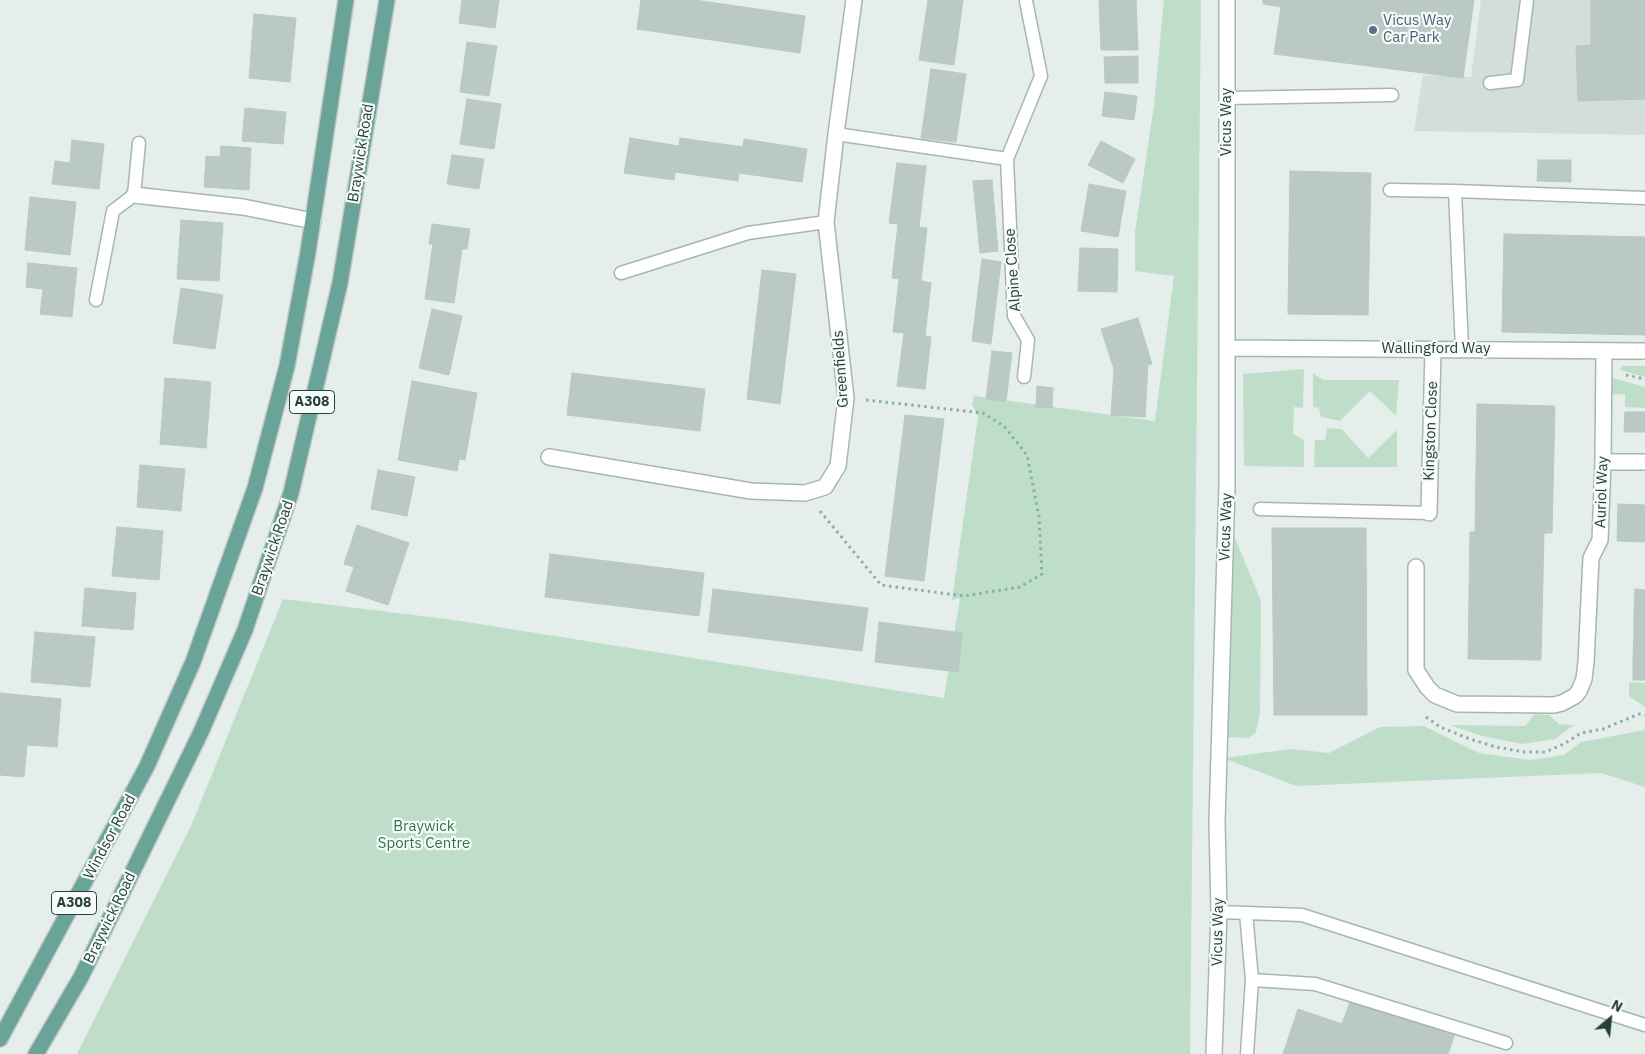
<!DOCTYPE html>
<style>
body{margin:0}
#map{position:relative;width:1645px;height:1054px;overflow:hidden;background:#e5eeeb;font-family:"IBM Plex Sans",sans-serif}
canvas{display:block}
.north{position:absolute;left:1585px;top:994px;width:50px;height:50px;-webkit-text-stroke:4px #f6faf8;paint-order:stroke;rotate:28deg;font-size:14px;font-weight:700;line-height:20px;text-align:center;color:#24403a}
.north::after{content:'';display:block;margin:auto;width:18px;height:22px;background:#24403a;clip-path:polygon(50% 0,100% 100%,50% 72%,0 100%)}
</style>
<div id="map">
<canvas width="1645" height="1054"></canvas>
<div class="north">N</div>
</div>
<script>
const c = document.querySelector('canvas').getContext('2d');
c.lineJoin = 'round';
function fill(path, color) { c.fillStyle = color; c.fill(path, 'evenodd'); }
const toPath = rows => new Path2D(rows.map(r => 'M' + r).join(''));
function strokePath(path, color, width, dash) { c.strokeStyle = color; c.lineWidth = width; c.lineCap = dash ? 'butt' : 'round'; c.setLineDash(dash || []); c.stroke(path); }
function drawText(font, color, halo, rows, align = 'center') {
  c.font = font + ' "IBM Plex Sans",sans-serif'; c.lineWidth = 4.5; c.setLineDash([]); c.textBaseline = 'middle'; c.strokeStyle = halo; c.fillStyle = color; for (const [text, x, y, turn = 0] of rows) {
    c.save(); c.translate(x, y); c.rotate((+turn || 0) * Math.PI / 180); c.textAlign = isNaN(turn) ? turn : align; if (halo) c.strokeText(text, 0, 0); c.fillText(text, 0, 0); c.restore();
  }
}
fill(toPath([
 [1481,0,1645,0,1645,135,1414,131,1423,75,1471,77]
]), '#d3deda');
fill(toPath([
 [1164,0,1201,0,1190,1054,77,1054,191,826,283,599,454,620,944,698,960,598,952,600,978,417,972,404,974,396,1155,421,1174,276,1135,271,1135,232,1154,105],
 [1622,366,1645,366,1645,377,1620,370],
 [1304,369,1303,408,1294,407,1293,434,1304,440,1304,467,1244,466,1243,374],
 [1313,373,1323,380,1399,380,1396,416,1370,391,1340,421,1321,417,1319,408,1313,407],
 [1613,378,1645,387,1645,408,1625,407,1625,394,1607,395,1606,381,1612,382],
 [1327,428,1342,429,1368,458,1397,430,1397,467,1314,467,1315,440,1325,440],
 [1235,538,1261,601,1260,712,1256,732,1249,738,1223,737,1228,576],
 [1629,682,1645,683,1645,707,1629,696],
 [1535,714,1549,715,1559,724,1574,725,1555,739,1522,744,1482,736,1450,725,1525,726],
 [1424,726,1479,753,1530,760,1564,755,1581,742,1645,730,1645,787,1601,773,1296,786,1223,758,1291,749,1329,753,1380,727]
]), '#bfdec9');
const building = toPath([
 [462,0,499,0,495,28,459,23,462,0],
 [641,0,695,0,805,16,800,53,637,29,641,0],
 [928,0,963,0,954,65,919,60,928,0],
 [1099,0,1136,0,1138,50,1101,50,1099,0],
 [1263,0,1474,0,1463,78,1274,54,1281,7,1263,4,1263,0],
 [1591,0,1645,0,1645,99,1578,101,1576,46,1591,45,1591,0],
 [254,14,296,18,290,82,249,78,254,14],
 [467,42,497,46,489,96,460,92,467,42],
 [1138,56,1138,83,1105,83,1104,57,1138,56],
 [931,69,966,74,956,142,921,138,931,69],
 [1105,92,1137,96,1134,120,1102,116,1105,92],
 [467,99,501,104,494,149,460,144,467,99],
 [245,108,286,112,283,144,242,141,245,108],
 [630,138,679,146,680,138,743,147,744,139,807,149,802,182,739,173,738,181,675,172,674,180,624,173,630,138],
 [72,140,104,144,99,189,52,184,55,161,70,163,72,140],
 [1101,141,1135,159,1123,183,1088,165,1101,141],
 [221,146,251,148,249,190,204,187,206,156,220,157,221,146],
 [452,155,484,159,479,189,447,184,452,155],
 [1538,160,1571,160,1571,182,1537,181,1538,160],
 [897,163,926,166,919,227,927,228,921,281,931,283,925,336,931,337,925,389,897,386,904,333,893,332,899,279,892,278,898,224,889,223,897,163],
 [1290,171,1371,173,1368,315,1288,314,1290,171],
 [992,180,998,251,980,253,973,181,992,180],
 [1089,184,1126,191,1118,237,1081,231,1089,184],
 [30,197,76,202,70,255,25,250,30,197],
 [181,220,223,223,219,281,177,279,181,220],
 [432,224,470,229,467,249,462,249,454,303,425,299,433,244,429,244,432,224],
 [1504,234,1645,237,1645,335,1502,332,1504,234],
 [1080,248,1118,249,1117,292,1078,291,1080,248],
 [982,259,1001,262,991,344,972,341,982,259],
 [28,263,77,268,72,317,40,314,43,289,26,287,28,263],
 [762,270,796,274,780,404,747,399,762,270],
 [181,288,223,295,215,349,173,343,181,288],
 [432,309,462,316,449,375,419,368,432,309],
 [1138,318,1152,364,1148,365,1145,417,1111,415,1114,369,1101,329,1138,318],
 [992,351,1012,353,1006,401,986,399,992,351],
 [572,373,705,389,700,431,567,415,572,373],
 [165,378,211,382,206,448,160,444,165,378],
 [412,381,477,393,465,460,459,459,457,471,398,460,412,381],
 [1037,386,1053,388,1052,408,1036,407,1037,386],
 [1477,404,1555,406,1552,533,1544,533,1541,660,1468,659,1470,532,1475,532,1477,404],
 [1625,412,1645,412,1645,432,1624,432,1625,412],
 [905,415,944,419,924,581,885,576,905,415],
 [140,465,185,469,181,511,137,507,140,465],
 [378,470,415,477,407,516,371,509,378,470],
 [1618,504,1645,505,1645,542,1617,541,1618,504],
 [357,525,409,543,388,605,346,591,354,567,344,564,357,525],
 [117,527,163,531,159,580,112,576,117,527],
 [1272,528,1366,528,1367,715,1274,715,1272,528],
 [550,554,704,573,699,616,545,597,550,554],
 [85,588,136,593,133,630,82,626,85,588],
 [713,589,868,608,862,651,708,632,713,589],
 [1635,589,1645,590,1645,612,1634,612,1635,589],
 [1634,612,1645,612,1645,635,1634,635,1634,612],
 [879,622,962,633,958,672,875,662,879,622],
 [35,632,95,637,90,687,31,682,35,632],
 [1634,635,1645,635,1645,658,1633,658,1634,635],
 [1633,658,1645,658,1645,680,1633,680,1633,658],
 [0,693,61,699,57,747,27,745,24,777,0,775,0,693],
 [1351,999,1455,1033,1448,1054,1283,1054,1298,1009,1342,1024,1351,999]
]);
fill(building, '#bac9c4');
strokePath(building, '#b7c8c2', 1);
const lane = toPath([
 [1490,83,1517,80,1527,0],
 [1228,98,1392,95],
 [836,134,1007,159],
 [1390,190,1455,191],
 [621,273,748,233,826,222],
 [96,300,113,211,134,195,139,143],
 [1462,349,1455,191,1645,198],
 [1024,377,1028,340,1014,316,1007,159,1041,76,1026,1],
 [1260,509,1429,513],
 [1219,912,1302,915,1645,1025],
 [1246,913,1252,980,1247,1054],
 [1252,980,1315,984,1506,1043]
]);
const street = toPath([
 [134,195,243,207,313,221],
 [1227,348,1645,351],
 [549,457,751,491,805,493,825,487,838,466,846,398,826,222,836,134,854,0],
 [1603,462,1645,462],
 [1429,513,1433,349],
 [1416,567,1416,670,1427,687,1435,695,1457,704,1554,705,1562,703,1575,696,1579,691,1584,679,1586,662,1591,558,1600,540,1603,462,1604,351],
 [1214,1054,1219,912,1217,822,1227,487,1227,0]
]);
const primary = toPath([
 [0,1039,147,766,193,662,255,488,287,366,308,252,346,0],
 [36,1054,81,977,201,732,245,630,291,493,340,283,387,0]
]);
strokePath(lane, '#a7b6b2', 15);
strokePath(street, '#a7b6b2', 18);
strokePath(primary, '#c2cac8', 18);
strokePath(toPath([
 [1626,375,1645,379],
 [820,511,881,585,964,596,1020,587,1042,574,1039,517,1027,455,1004,426,983,413,866,400],
 [1426,717,1440,727,1470,739,1496,747,1524,752,1545,752,1564,744,1581,733,1603,729,1639,714,1645,715]
]), '#86b1a6', 3, [2.5, 4]);
strokePath(lane, '#fff', 12);
strokePath(street, '#fff', 15);
strokePath(primary, '#6aa398', 15);
for (const [x, y, r, color] of [
 [1373,30,5,"#5c6f8a"]
]) { const dot = new Path2D(); dot.arc(x, y, r, 0, 2 * Math.PI); c.fillStyle = color; c.fill(dot); strokePath(dot, '#f6faf8', 2); }
for (const [x, y, w] of [
 [312,402,45],
 [74,903,45]
]) { const box = new Path2D(); box.roundRect(x - w / 2, y - 11.5, w, 23, 4); c.fillStyle = '#f6faf8'; c.fill(box); strokePath(box, '#24403a', 1); }
drawText('bold 14px', '#24403a', null, [
 ["A308",312,402],
 ["A308",74,903]
]);
drawText('15px', '#4e5e75', '#f6faf8', [
 ["Vicus Way",1383,21],
 ["Car Park",1383,38]
], 'left');
drawText('15px', '#24403a', '#f6faf8', [
 ["Vicus Way",1227,122,-90],
 ["Braywick Road",361,153,-81],
 ["Alpine Close",1013,270,-94],
 ["Wallingford Way",1436,349],
 ["Greenfields",841,369,-94],
 ["Kingston Close",1431,431,-88],
 ["Auriol Way",1602,492,-88],
 ["Vicus Way",1226,527,-88],
 ["Braywick Road",273,548,-71],
 ["Windsor Road",110,837,-62],
 ["Braywick Road",110,918,-64],
 ["Vicus Way",1218,932,-89]
]);
drawText('15px', '#2f764f', '#f6faf8', [
 ["Braywick",424,827],
 ["Sports Centre",424,844]
]);
</script>
